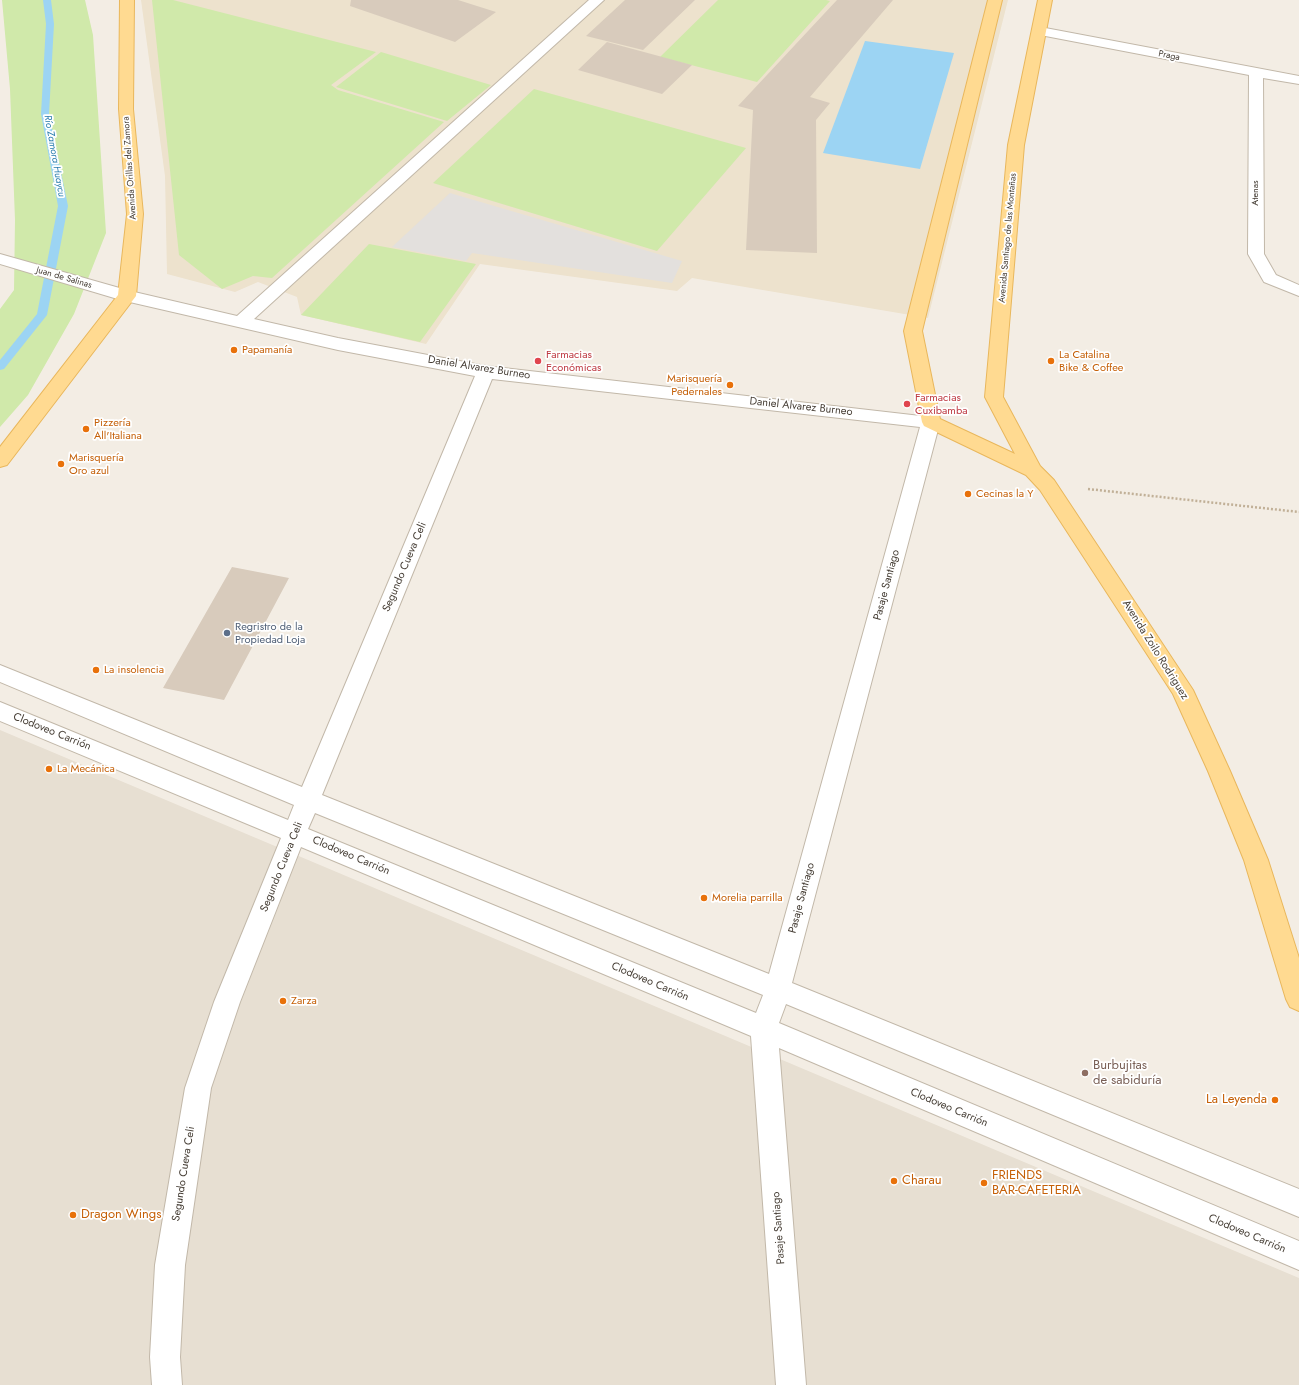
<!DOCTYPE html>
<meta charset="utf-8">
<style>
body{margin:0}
canvas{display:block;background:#f3ede4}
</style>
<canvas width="1299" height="1385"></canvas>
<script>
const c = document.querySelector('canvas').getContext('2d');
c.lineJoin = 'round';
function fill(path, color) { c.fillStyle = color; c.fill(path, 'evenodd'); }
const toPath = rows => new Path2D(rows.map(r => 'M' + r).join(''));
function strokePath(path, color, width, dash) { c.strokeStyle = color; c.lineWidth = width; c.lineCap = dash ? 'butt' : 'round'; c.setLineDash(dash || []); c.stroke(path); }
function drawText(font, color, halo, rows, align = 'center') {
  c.font = font + ' Jost,sans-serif'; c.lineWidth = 3.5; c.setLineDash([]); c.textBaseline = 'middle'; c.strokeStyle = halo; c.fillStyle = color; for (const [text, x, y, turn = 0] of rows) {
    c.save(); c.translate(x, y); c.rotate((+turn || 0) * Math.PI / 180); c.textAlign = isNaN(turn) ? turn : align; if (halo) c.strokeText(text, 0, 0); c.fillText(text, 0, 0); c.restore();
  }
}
fill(toPath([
 [0,730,1299,1278,1299,1385,0,1385]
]), '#e7dfd2');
fill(toPath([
 [141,0,1008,0,928,318,692,278,677,291,480,264,426,344,301,315,297,297,258,282,235,292,167,274,165,176]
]), '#ede2cd');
fill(toPath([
 [2,0,85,0,93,35,106,233,74,314,28,395,0,427,0,309,14,290,15,220,10,89],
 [152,0,173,0,376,52,331,85,338,90,444,122,272,278,253,276,222,289,179,255],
 [718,0,826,0,830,1,757,82,660,57],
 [381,52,491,85,447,121,336,87],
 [534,89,746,148,657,251,433,183],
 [369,244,476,264,420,342,301,315]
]), '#d0e9aa');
fill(toPath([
 [450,193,682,261,672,283,472,253,466,261,392,247]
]), '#e3e0dd');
fill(toPath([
 [865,41,954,53,920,169,823,153]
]), '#9cd4f3');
fill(toPath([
 [43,0,51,0,54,24,49,114,68,206,47,315,4,369,0,370,0,360,37,314,58,206,41,114,46,24,43,0]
]), '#9cd4f3');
fill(toPath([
 [351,0,458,0,496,12,455,42,350,6],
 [625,0,695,0,643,50,586,36],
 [837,0,893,0,810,97,830,103,816,120,817,253,746,250,753,110,738,106],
 [607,42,692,65,662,94,578,70],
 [232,567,289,578,224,700,163,688]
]), '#d8cbbc');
const minor = toPath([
 [589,0,604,0,254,319,338,338,486,366,938,418,940,422,792,983,1299,1189,1299,1217,786,1004,779,1023,1299,1241,1299,1270,779,1048,806,1385,776,1385,751,1036,301,847,240,1002,211,1088,185,1265,180,1357,182,1385,152,1385,150,1357,155,1265,185,1088,214,1002,281,838,0,721,0,702,288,820,294,805,0,682,0,665,302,787,475,376,338,350,121,300,0,264,0,254,130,291,237,316,589,0],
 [492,379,920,427,769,974,322,795,492,379],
 [315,813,763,995,756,1013,308,829,315,813],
 [1040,27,1299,76,1299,84,1263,78,1264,254,1276,275,1299,285,1299,296,1264,282,1248,254,1249,75,1035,34,1033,31,1035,28,1040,27]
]);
const major = toPath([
 [120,0,134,0,133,109,143,214,136,296,7,465,0,467,0,447,118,295,127,214,119,109,120,0],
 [988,0,1002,0,922,331,940,419,1015,454,985,397,1008,145,1038,0,1052,0,1024,145,1003,397,1040,466,1054,480,1193,690,1230,771,1268,860,1299,958,1299,1011,1290,1007,1286,999,1244,860,1208,771,1173,694,1040,490,1026,475,924,426,922,422,904,331,988,0]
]);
strokePath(minor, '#c2b8a9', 2);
strokePath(major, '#e9b75c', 2);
strokePath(toPath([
 [1088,489,1299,512]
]), '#c1b097', 2.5, [2, 2]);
fill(minor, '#fff');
fill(major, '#ffda91');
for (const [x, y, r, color] of [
 [234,350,4,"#e8710a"],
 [538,361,4,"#e0444e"],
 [1051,361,4,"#e8710a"],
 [730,385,4,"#e8710a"],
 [907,404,4,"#e0444e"],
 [86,429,4,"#e8710a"],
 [61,464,4,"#e8710a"],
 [968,494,4,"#e8710a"],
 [227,633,4,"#5c6f8a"],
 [96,670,4,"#e8710a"],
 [49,769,4,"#e8710a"],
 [704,898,4,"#e8710a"],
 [283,1001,4,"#e8710a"],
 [1085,1073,4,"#8d6e63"],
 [1275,1100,4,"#e8710a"],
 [894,1181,4,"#e8710a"],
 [984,1183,4,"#e8710a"],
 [73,1215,4,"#e8710a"]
]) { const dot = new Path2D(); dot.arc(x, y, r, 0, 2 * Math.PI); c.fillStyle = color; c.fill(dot); strokePath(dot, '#fff', 1.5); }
drawText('9px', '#453d34', '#fff', [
 ["Praga",1169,56,11],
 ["Avenida Orillas del Zamora",130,168,-94],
 ["Atenas",1256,193,-90],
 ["Avenida Santiago de las Montañas",1008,238,-85],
 ["Juan de Salinas",64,278,16]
]);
drawText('italic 10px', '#277bad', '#fff', [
 ["Río Zamora Huaycu",54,156,80]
]);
drawText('11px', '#c56008', '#fff', [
 ["Papamanía",242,350],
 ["La Catalina",1059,355],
 ["Bike & Coffee",1059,368],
 ["Marisquería",722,379,"right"],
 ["Pedernales",722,392,"right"],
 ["Pizzería",94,423],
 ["All'Italiana",94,436],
 ["Marisquería",69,458],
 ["Oro azul",69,471],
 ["Cecinas la Y",976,494],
 ["La insolencia",104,670],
 ["La Mecánica",57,769],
 ["Morelia parrilla",712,898],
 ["Zarza",291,1001]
], 'left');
drawText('11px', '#be3a42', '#fff', [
 ["Farmacias",546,355],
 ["Económicas",546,368],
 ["Farmacias",915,398],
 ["Cuxibamba",915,411]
], 'left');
drawText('11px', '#453d34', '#fff', [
 ["Daniel Alvarez Burneo",479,368,9],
 ["Daniel Alvarez Burneo",801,407,6],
 ["Segundo Cueva Celi",405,567,-67],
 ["Pasaje Santiago",887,585,-75],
 ["Avenida Zoilo Rodriguez",1155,650,58],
 ["Clodoveo Carrión",52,732,22],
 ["Clodoveo Carrión",351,856,23],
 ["Segundo Cueva Celi",282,867,-68],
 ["Pasaje Santiago",802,898,-75],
 ["Clodoveo Carrión",650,982,23],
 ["Clodoveo Carrión",949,1108,23],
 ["Segundo Cueva Celi",184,1174,-81],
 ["Pasaje Santiago",779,1228,-94],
 ["Clodoveo Carrión",1247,1234,23]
]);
drawText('11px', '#4e5e75', '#fff', [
 ["Regristro de la",235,627],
 ["Propiedad Loja",235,640]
], 'left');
drawText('13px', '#785e54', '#fff', [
 ["Burbujitas",1093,1066],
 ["de sabiduría",1093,1081]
], 'left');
drawText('13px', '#c56008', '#fff', [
 ["La Leyenda",1267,1100,"right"],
 ["FRIENDS",992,1176],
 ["BAR-CAFETERIA",992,1191],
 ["Charau",902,1181],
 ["Dragon Wings",81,1215]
], 'left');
</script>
